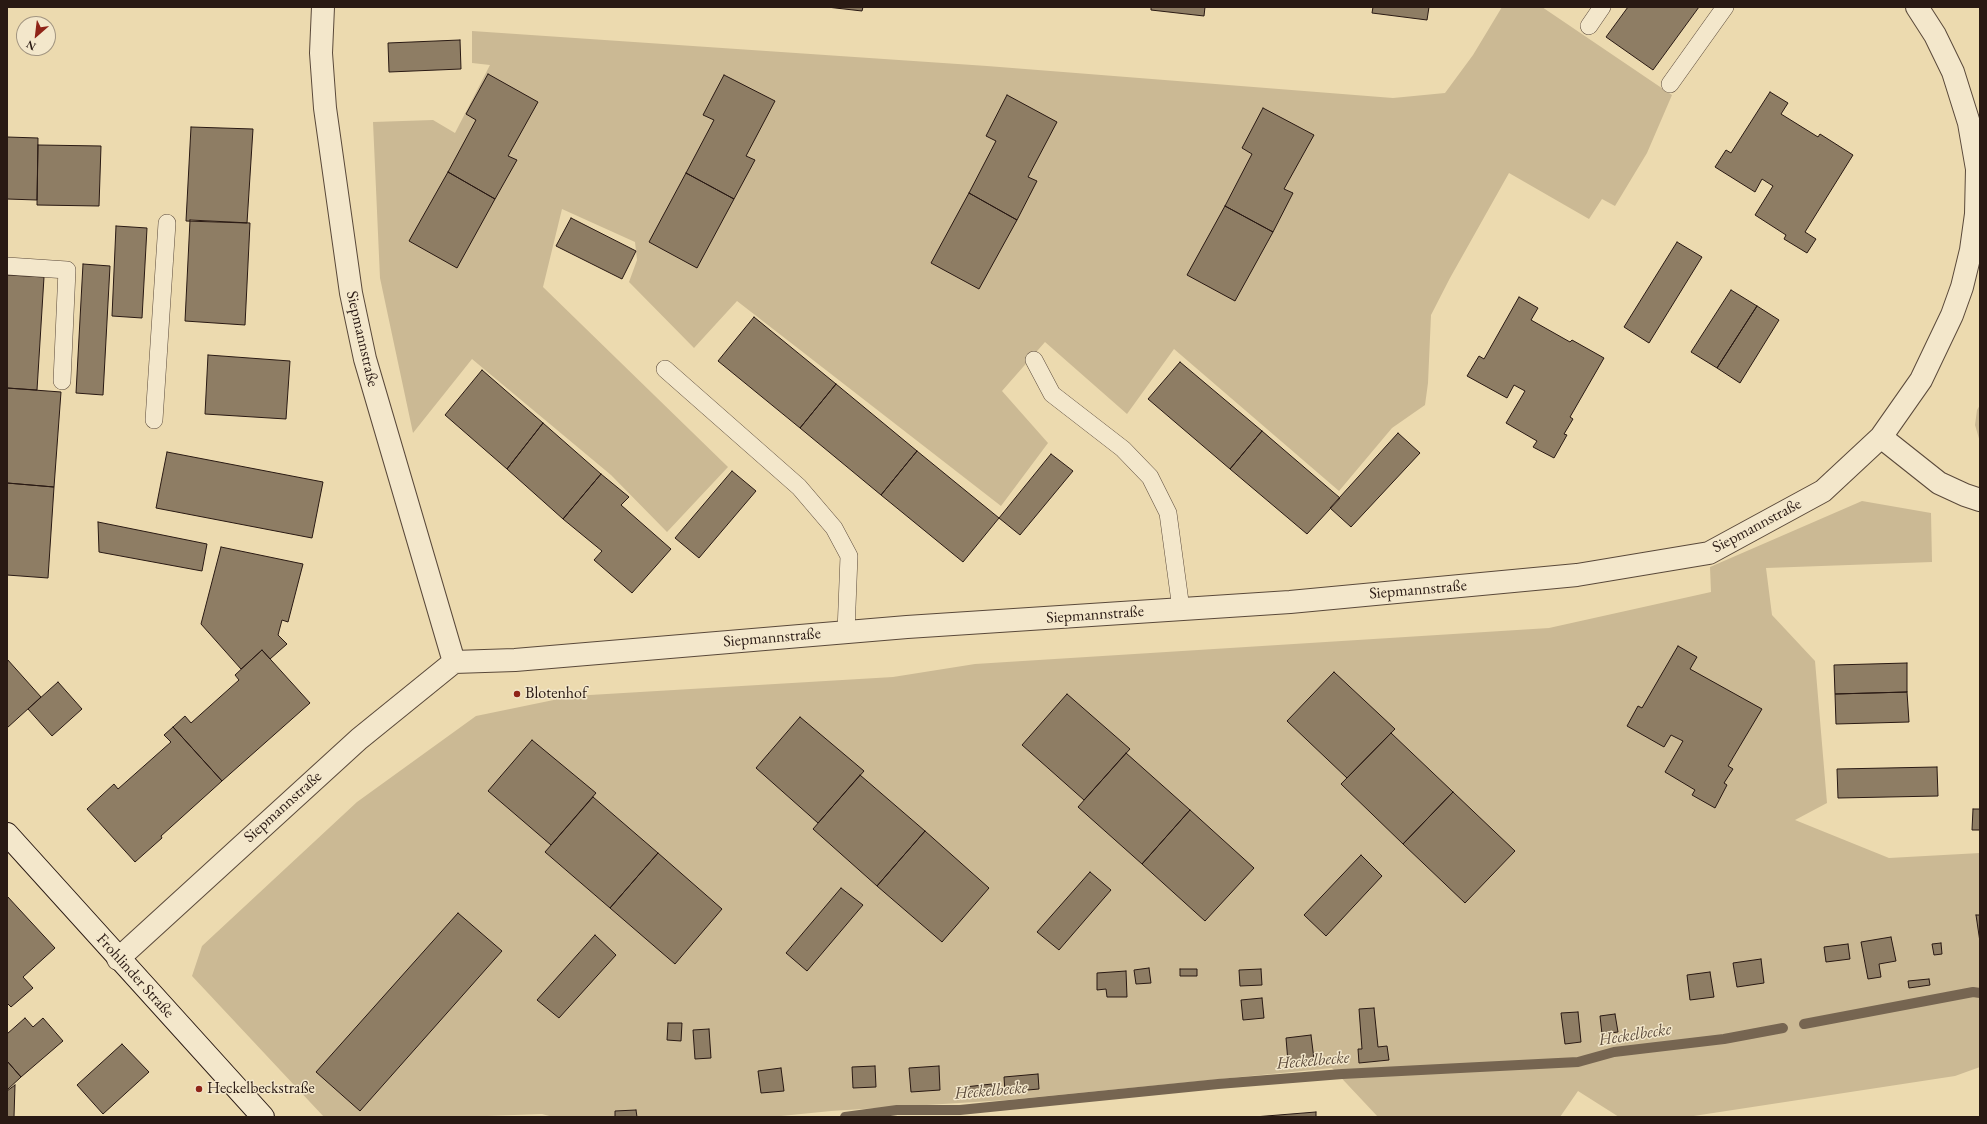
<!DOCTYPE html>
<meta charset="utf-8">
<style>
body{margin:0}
#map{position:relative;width:1987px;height:1124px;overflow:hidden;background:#ecdaaf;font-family:"EB Garamond",serif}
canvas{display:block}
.frame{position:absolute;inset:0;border:8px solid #291913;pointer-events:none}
.north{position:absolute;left:16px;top:16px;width:40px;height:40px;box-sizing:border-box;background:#f3e7cb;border:1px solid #a29581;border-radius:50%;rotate:208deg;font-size:11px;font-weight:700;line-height:16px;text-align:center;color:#291913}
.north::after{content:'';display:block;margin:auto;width:14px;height:18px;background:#8f2418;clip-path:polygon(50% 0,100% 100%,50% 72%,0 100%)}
</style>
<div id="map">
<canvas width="1987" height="1124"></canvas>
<div class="frame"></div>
<div class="north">N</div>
</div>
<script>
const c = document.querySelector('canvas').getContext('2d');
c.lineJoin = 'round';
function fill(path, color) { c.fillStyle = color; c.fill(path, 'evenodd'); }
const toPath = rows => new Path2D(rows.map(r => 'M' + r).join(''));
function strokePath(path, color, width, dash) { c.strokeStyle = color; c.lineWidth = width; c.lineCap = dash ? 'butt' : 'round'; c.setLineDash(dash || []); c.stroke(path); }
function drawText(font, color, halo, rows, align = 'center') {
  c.font = font + ' "EB Garamond",serif'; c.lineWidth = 3; c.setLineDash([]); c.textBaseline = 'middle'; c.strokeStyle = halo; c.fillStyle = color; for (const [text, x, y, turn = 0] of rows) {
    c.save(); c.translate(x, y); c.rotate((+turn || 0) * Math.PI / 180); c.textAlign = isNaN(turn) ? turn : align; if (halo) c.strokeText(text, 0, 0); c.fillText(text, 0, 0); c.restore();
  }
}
fill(toPath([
 [1502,7,1542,7,1672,95,1647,153,1615,206,1602,199,1589,219,1509,173,1450,278,1431,315,1428,383,1425,405,1392,428,1339,491,1174,349,1127,414,1045,342,1002,391,1048,443,1001,506,737,301,694,348,629,282,637,260,635,242,562,209,543,287,728,467,667,532,611,475,472,359,413,433,380,278,373,122,433,120,455,133,490,65,472,63,472,31,987,66,1393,98,1445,93,1473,55],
 [1980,405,1980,442,1975,425,1977,410],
 [1862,501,1931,513,1932,562,1766,568,1772,615,1815,661,1827,803,1795,820,1889,858,1980,853,1980,1067,1955,1076,1687,1117,1619,1117,1578,1091,1560,1117,1378,1117,1332,1068,1007,1100,831,1111,771,1117,553,1117,542,1114,459,1117,324,1117,192,976,202,946,357,802,476,716,573,696,893,677,975,664,1549,628,1711,592,1710,567]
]), '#cbb994');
strokePath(toPath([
 [1804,1024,1973,992,1980,993],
 [845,1117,897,1110,960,1110,1218,1084,1342,1074,1578,1062,1614,1052,1724,1039,1783,1028]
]), '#766551', 10);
const building = toPath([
 [827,7,863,7,862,11,827,7],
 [1151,7,1205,7,1204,16,1151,10,1151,7],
 [1373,7,1429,7,1427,20,1372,13,1373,7],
 [1628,7,1699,7,1653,70,1606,37,1628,7],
 [460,40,461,69,389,72,388,43,460,40],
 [488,74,538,102,508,156,517,160,495,199,448,172,476,120,466,114,488,74],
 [724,75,775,101,746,156,755,160,734,199,686,173,714,120,703,115,724,75],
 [1770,92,1788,103,1781,114,1818,137,1820,134,1853,155,1805,232,1816,239,1807,253,1784,239,1786,235,1755,215,1773,186,1762,179,1755,192,1715,167,1726,150,1731,153,1770,92],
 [1007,95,1057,122,1028,177,1037,181,1017,220,969,193,996,141,986,136,1007,95],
 [1263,108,1314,135,1284,189,1293,193,1273,232,1225,206,1252,154,1242,148,1263,108],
 [191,127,253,129,247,223,186,221,191,127],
 [7,137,38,138,37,200,7,199,7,137],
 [38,145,101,146,99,206,37,205,38,145],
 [448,172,495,199,457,268,409,241,448,172],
 [686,173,734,199,697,268,649,242,686,173],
 [969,193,1017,220,979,289,931,263,969,193],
 [1225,206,1273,232,1235,301,1187,275,1225,206],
 [571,218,636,251,622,279,556,246,571,218],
 [190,220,250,223,245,325,185,321,190,220],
 [116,226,147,228,142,318,112,316,116,226],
 [1677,242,1702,257,1649,343,1624,327,1677,242],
 [83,264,110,266,103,395,76,393,83,264],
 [7,275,44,277,37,390,7,388,7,275],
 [1731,290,1757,306,1717,368,1691,352,1731,290],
 [1519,297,1538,308,1531,320,1570,342,1572,340,1604,358,1570,417,1573,419,1564,434,1567,435,1554,458,1533,447,1537,441,1506,423,1525,391,1514,385,1507,398,1467,376,1479,356,1484,359,1519,297],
 [1757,306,1779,320,1740,383,1717,368,1757,306],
 [754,317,836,384,800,428,718,361,754,317],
 [208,355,290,361,286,419,205,414,208,355],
 [1180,362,1262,431,1230,469,1148,399,1180,362],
 [482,370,543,423,507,469,445,415,482,370],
 [836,384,917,451,881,495,800,428,836,384],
 [7,388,61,392,54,487,7,483,7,388],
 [543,423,601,474,563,519,507,469,543,423],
 [1262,431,1340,498,1307,534,1230,469,1262,431],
 [1398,433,1420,453,1351,527,1330,508,1398,433],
 [917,451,999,518,963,562,881,495,917,451],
 [167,452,323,482,312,538,156,508,167,452],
 [1051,454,1073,471,1020,535,999,518,1051,454],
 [732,471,756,491,699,558,675,538,732,471],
 [601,474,629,497,621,505,671,549,632,593,594,560,602,551,563,519,601,474],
 [7,483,54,487,48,578,7,575,7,483],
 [98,522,207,544,202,571,99,552,98,522],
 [221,547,303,564,288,622,282,620,278,635,287,644,270,659,262,650,241,669,201,624,221,547],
 [1678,646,1697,657,1690,669,1762,709,1728,766,1733,769,1724,783,1727,785,1715,808,1692,795,1695,790,1665,772,1683,741,1671,735,1664,747,1627,726,1638,706,1642,708,1678,646],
 [262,650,310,703,222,781,173,727,185,716,191,723,239,680,235,675,262,650],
 [7,659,41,697,7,728,7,659],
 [1907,663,1907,692,1835,694,1834,665,1907,663],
 [1334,672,1395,729,1347,778,1287,721,1334,672],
 [58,682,82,709,52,736,28,709,58,682],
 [1907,692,1909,722,1836,724,1835,694,1907,692],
 [1067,694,1130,749,1084,800,1022,745,1067,694],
 [800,717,864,771,818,823,756,768,800,717],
 [173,727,222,781,161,836,162,838,135,862,87,809,114,784,118,789,171,742,164,735,173,727],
 [1391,733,1453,792,1403,844,1341,784,1391,733],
 [532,740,596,793,551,845,488,791,532,740],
 [1126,753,1190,810,1142,864,1078,807,1126,753],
 [1937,767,1938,796,1838,798,1837,769,1937,767],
 [860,775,925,831,877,886,813,829,860,775],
 [1453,792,1515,851,1465,903,1403,844,1453,792],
 [593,797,658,853,610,908,545,852,593,797],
 [1973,809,1980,809,1980,830,1972,830,1973,809],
 [1190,810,1254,868,1205,921,1142,864,1190,810],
 [925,831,989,888,942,942,877,886,925,831],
 [658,853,722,909,675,964,610,908,658,853],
 [1361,855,1382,876,1326,936,1304,915,1361,855],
 [1090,872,1111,890,1059,950,1037,932,1090,872],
 [841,888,863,905,807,971,786,953,841,888],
 [7,896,55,948,23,977,33,988,11,1007,7,1003,7,896],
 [458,913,502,951,360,1111,316,1072,458,913],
 [1976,915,1980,915,1980,942,1976,915],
 [595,935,616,955,559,1018,537,1000,595,935],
 [1891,937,1896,961,1879,964,1881,977,1868,979,1861,942,1891,937],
 [1941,943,1942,954,1934,955,1932,944,1941,943],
 [1848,944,1850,959,1826,962,1824,947,1848,944],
 [1761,959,1764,983,1737,987,1733,963,1761,959],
 [1149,968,1151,983,1136,984,1134,970,1149,968],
 [1180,969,1197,969,1197,976,1180,976,1180,969],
 [1261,969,1262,985,1240,986,1239,970,1261,969],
 [1126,971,1127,997,1107,997,1106,989,1097,990,1097,973,1126,971],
 [1710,972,1714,997,1690,1000,1687,975,1710,972],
 [1929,979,1930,985,1909,988,1908,981,1929,979],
 [1262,998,1264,1018,1243,1020,1241,1000,1262,998],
 [1374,1008,1378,1047,1387,1046,1389,1060,1359,1063,1358,1049,1362,1049,1359,1009,1374,1008],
 [1578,1012,1581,1042,1565,1044,1561,1013,1578,1012],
 [1615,1014,1618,1032,1602,1034,1600,1016,1615,1014],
 [25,1018,33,1027,43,1018,63,1041,21,1077,7,1061,7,1034,25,1018],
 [668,1023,682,1023,681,1041,667,1040,668,1023],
 [709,1029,711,1058,695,1059,693,1030,709,1029],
 [1311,1035,1314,1059,1288,1062,1286,1038,1311,1035],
 [122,1044,149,1072,103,1114,77,1085,122,1044],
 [7,1061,21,1077,7,1090,7,1061],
 [875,1066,876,1087,853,1088,852,1067,875,1066],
 [939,1066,940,1090,911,1092,909,1068,939,1066],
 [781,1068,784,1091,761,1093,758,1071,781,1068],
 [1038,1074,1039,1089,1005,1092,1004,1077,1038,1074],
 [992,1084,993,1094,966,1097,965,1087,992,1084],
 [15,1085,14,1117,7,1117,7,1091,15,1085],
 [636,1110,637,1117,615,1117,615,1111,636,1110],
 [1316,1112,1316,1117,1254,1117,1316,1112]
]);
fill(building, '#8e7d64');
strokePath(building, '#291913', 1);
const lane = toPath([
 [1589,26,1602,7],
 [1670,84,1725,7],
 [7,266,67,270,62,381],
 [1034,360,1052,394,1123,449,1150,477,1168,513,1181,609],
 [665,369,799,487,834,528,849,556,846,632],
 [154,420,167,223]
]);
const street = toPath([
 [323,7,321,53,325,108,351,293,365,359,454,662],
 [1881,437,1939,483,1965,495,1980,500],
 [118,959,359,739,454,662,515,660,907,627,1290,602,1577,575,1709,553,1823,491,1881,437,1921,380,1952,315,1962,287,1971,250,1976,214,1977,169,1969,123,1953,72,1935,35,1917,7]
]);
const secondary = toPath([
 [7,834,263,1117]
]);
strokePath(lane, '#5a493a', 18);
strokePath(street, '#5a493a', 24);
strokePath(secondary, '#291913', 24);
strokePath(lane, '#f3e7cb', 17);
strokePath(street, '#f3e7cb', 22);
strokePath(secondary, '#f3e7cb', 22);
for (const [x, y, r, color] of [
 [517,694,4,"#8f2418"],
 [199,1089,4,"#8f2418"]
]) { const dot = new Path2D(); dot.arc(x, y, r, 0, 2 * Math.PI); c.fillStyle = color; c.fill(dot); strokePath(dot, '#f3e7cb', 1.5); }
drawText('16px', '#291913', '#f3e7cb', [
 ["Siepmannstraße",362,339,77],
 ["Siepmannstraße",1757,526,-28],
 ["Siepmannstraße",1418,590,-5],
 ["Siepmannstraße",1095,615,-4],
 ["Siepmannstraße",772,638,-5],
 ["Siepmannstraße",283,807,-42],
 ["Frohlinder Straße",135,976,48]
]);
drawText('16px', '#291913', '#f3e7cb', [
 ["Blotenhof",525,694],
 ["Heckelbeckstraße",207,1089]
], 'left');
drawText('italic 17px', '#5d4c3c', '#f3e7cb', [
 ["Heckelbecke",1635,1035,-9],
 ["Heckelbecke",1313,1061,-5],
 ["Heckelbecke",991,1091,-5]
]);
</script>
